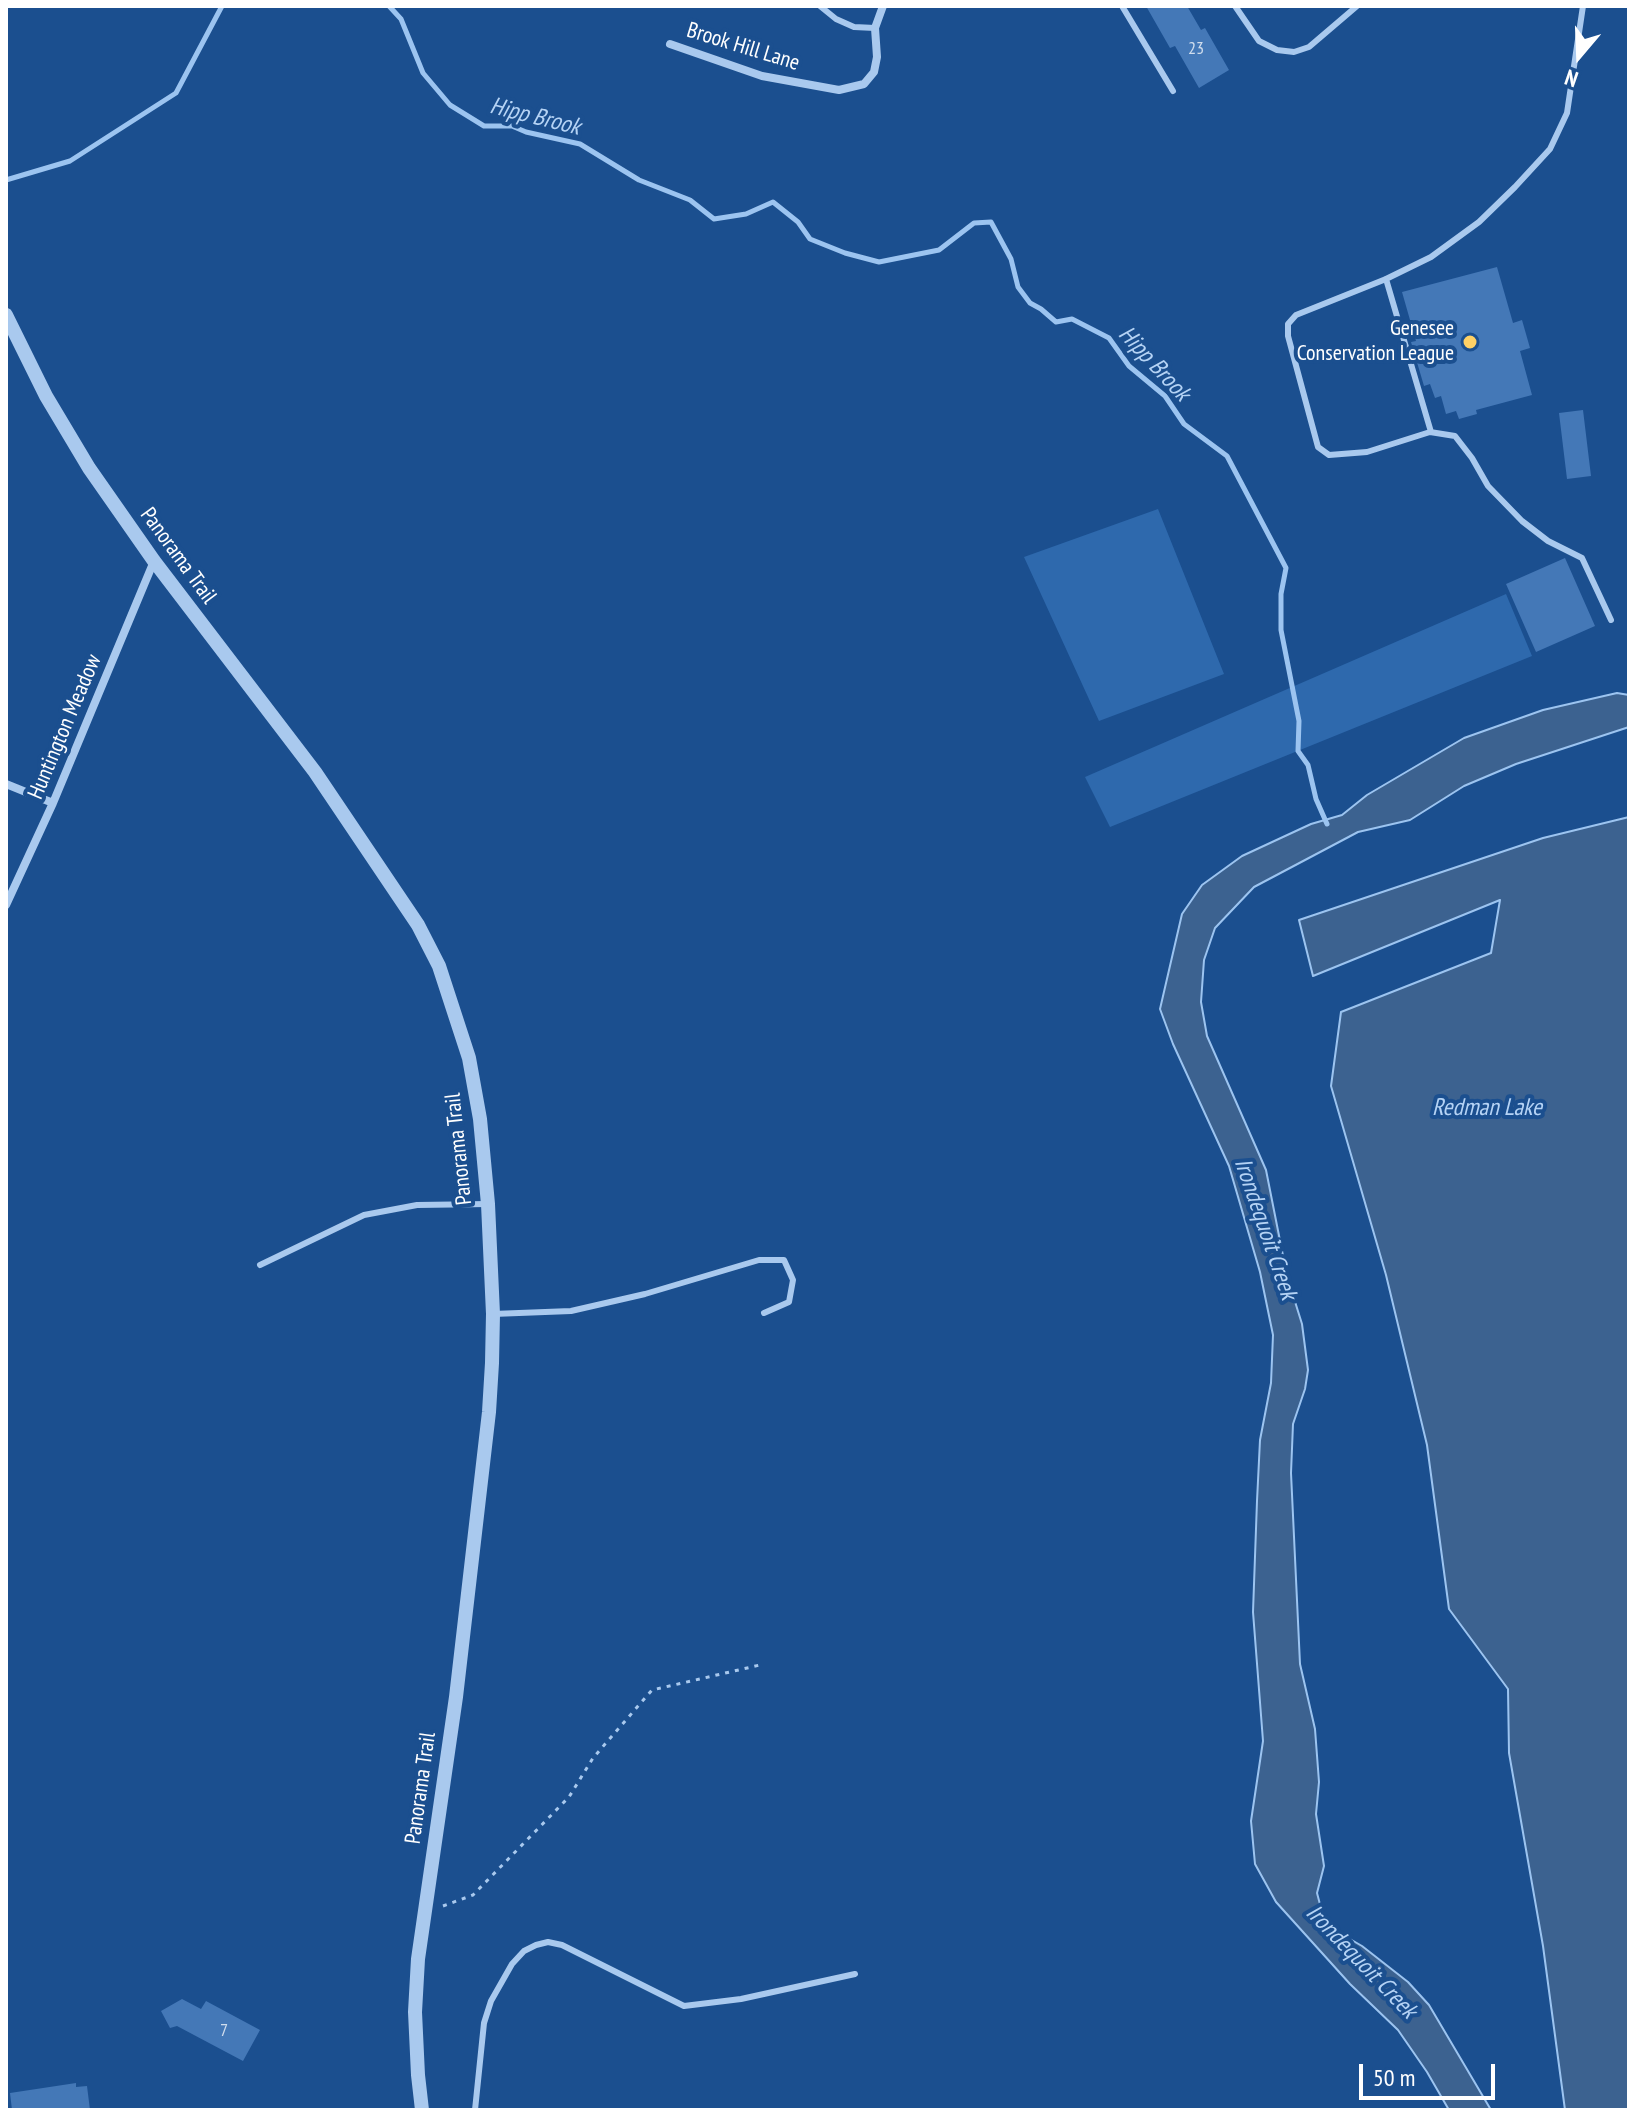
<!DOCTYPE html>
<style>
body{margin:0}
#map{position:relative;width:1635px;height:2116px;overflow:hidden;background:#1b4f8f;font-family:"PT Sans Narrow",sans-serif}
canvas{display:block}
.frame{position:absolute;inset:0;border:8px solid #fff;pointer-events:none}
.north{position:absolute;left:1539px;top:16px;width:80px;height:80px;-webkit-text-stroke:6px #1b4f8f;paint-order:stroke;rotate:199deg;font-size:22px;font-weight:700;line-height:32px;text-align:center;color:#fff}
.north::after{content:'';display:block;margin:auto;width:28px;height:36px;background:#fff;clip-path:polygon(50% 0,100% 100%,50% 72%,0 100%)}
.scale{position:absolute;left:1359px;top:2064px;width:136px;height:36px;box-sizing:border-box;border:4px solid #fff;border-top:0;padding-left:10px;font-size:24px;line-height:28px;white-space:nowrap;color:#fff;-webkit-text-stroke:6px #1b4f8f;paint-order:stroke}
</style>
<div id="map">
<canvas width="1635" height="2116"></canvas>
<div class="frame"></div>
<div class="north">N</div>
<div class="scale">50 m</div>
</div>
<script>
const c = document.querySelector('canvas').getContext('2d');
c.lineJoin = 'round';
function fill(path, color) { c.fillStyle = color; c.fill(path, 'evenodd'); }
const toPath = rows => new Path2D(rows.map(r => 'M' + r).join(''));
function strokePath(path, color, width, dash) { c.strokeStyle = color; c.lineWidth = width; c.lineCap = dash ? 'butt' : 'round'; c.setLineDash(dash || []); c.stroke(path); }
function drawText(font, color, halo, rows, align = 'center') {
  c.font = font + ' "PT Sans Narrow",sans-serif'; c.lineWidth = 8; c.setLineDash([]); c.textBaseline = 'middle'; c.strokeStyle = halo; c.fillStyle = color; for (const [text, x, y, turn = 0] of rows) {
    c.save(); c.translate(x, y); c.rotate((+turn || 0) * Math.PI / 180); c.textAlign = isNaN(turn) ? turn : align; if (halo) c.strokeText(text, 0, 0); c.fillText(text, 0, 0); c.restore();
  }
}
fill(toPath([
 [1158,509,1224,674,1099,721,1024,557],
 [1506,594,1532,656,1110,827,1085,777]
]), '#2e69ad');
const water = toPath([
 [1617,693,1629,695,1629,727,1516,764,1464,786,1410,820,1358,832,1254,887,1215,928,1204,960,1201,1002,1207,1036,1266,1170,1287,1276,1302,1324,1308,1370,1305,1389,1293,1424,1291,1473,1300,1664,1315,1729,1319,1782,1316,1814,1324,1866,1317,1893,1322,1912,1336,1931,1362,1946,1408,1982,1429,2005,1491,2110,1449,2110,1427,2072,1398,2030,1350,1984,1276,1902,1255,1864,1251,1821,1263,1741,1253,1612,1257,1501,1260,1440,1271,1383,1273,1335,1260,1272,1229,1166,1173,1044,1160,1009,1182,914,1202,885,1242,856,1311,824,1342,815,1367,795,1464,738,1543,710,1617,693],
 [1629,817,1629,2110,1565,2110,1543,1946,1509,1753,1508,1689,1449,1609,1427,1445,1386,1275,1331,1086,1341,1012,1491,953,1500,900,1313,976,1299,920,1543,838,1629,817]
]);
fill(water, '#3c6290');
strokePath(water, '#9cc4f0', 2);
strokePath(toPath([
 [389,6,401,19,423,73,450,105,484,126,512,126,526,132,580,144,639,180,690,200,714,219,746,214,773,202,798,222,810,239,845,253,879,262,939,250,974,223,991,222,1011,259,1018,287,1030,303,1041,309,1056,322,1072,319,1109,338,1129,366,1165,396,1184,424,1227,456,1286,568,1281,594,1281,630,1299,721,1298,751,1308,765,1316,799,1327,824],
 [6,180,70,161,176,93,222,6]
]), '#9cc4f0', 5);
fill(toPath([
 [1146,6,1187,6,1201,30,1205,28,1229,70,1199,88,1175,46,1170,48],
 [1497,267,1513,323,1522,320,1530,348,1520,351,1532,395,1476,410,1477,414,1459,419,1456,411,1446,414,1441,396,1435,398,1430,384,1424,386,1411,342,1416,341,1402,292],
 [1583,410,1591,476,1567,479,1559,413],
 [1565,558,1595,626,1536,652,1506,584],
 [182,1999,201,2009,206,2001,260,2030,243,2061,177,2026,170,2028,161,2011],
 [76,2083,76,2087,87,2086,90,2110,12,2110,10,2093]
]), '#4478b7');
strokePath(toPath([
 [443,1906,473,1895,569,1797,593,1758,652,1690,760,1665]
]), '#a9c9ee', 3, [4, 6]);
strokePath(toPath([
 [820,6,836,19,854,27,875,28],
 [1122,6,1173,91],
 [1235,6,1259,41,1277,50,1294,52,1309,47,1357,6],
 [1583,6,1567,113,1550,149,1515,187,1479,222,1431,257,1386,279,1296,315,1288,324,1288,336,1318,447,1329,455,1367,452,1430,432,1455,436,1472,458,1488,486,1522,521,1548,541,1582,558,1611,620],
 [1386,279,1431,432],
 [260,1265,364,1215,417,1205,488,1204],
 [493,1314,571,1311,645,1294,759,1260,784,1260,793,1280,789,1302,764,1313],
 [475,2110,484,2023,491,2001,512,1964,524,1951,536,1945,548,1942,562,1945,684,2006,741,1999,855,1974]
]), '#a9c9ee', 6);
strokePath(toPath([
 [670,44,762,76,839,90,864,84,874,72,877,57,875,28,883,6],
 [6,784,53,803],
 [6,905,53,803,154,561]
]), '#a9c9ee', 8);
strokePath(toPath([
 [6,315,46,396,89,468,154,561,315,772,418,925,439,966,469,1058,480,1119,488,1204,493,1314,492,1363,489,1412,456,1697,418,1959,415,2012,418,2075,422,2110]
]), '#a9c9ee', 14);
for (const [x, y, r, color] of [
 [1470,342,8,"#ffd166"]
]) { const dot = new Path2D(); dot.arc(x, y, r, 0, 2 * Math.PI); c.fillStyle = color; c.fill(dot); strokePath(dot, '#1b4f8f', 3); }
drawText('18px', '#d0dded', null, [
 ["23",1196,49],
 ["7",224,2031]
]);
drawText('22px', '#fff', '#1b4f8f', [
 ["Brook Hill Lane",743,47,17],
 ["Panorama Trail",178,556,54],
 ["Huntington Meadow",65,727,-67],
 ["Panorama Trail",459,1149,-96],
 ["Panorama Trail",421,1788,-82]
]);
drawText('22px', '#fff', '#1b4f8f', [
 ["Genesee",1454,329],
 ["Conservation League",1454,354]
], 'right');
drawText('italic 24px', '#b5d3f5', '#1b4f8f', [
 ["Hipp Brook",535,117,14],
 ["Hipp Brook",1154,364,47],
 ["Redman Lake",1487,1108],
 ["Irondequoit Creek",1265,1229,71],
 ["Irondequoit Creek",1361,1962,46]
]);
</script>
